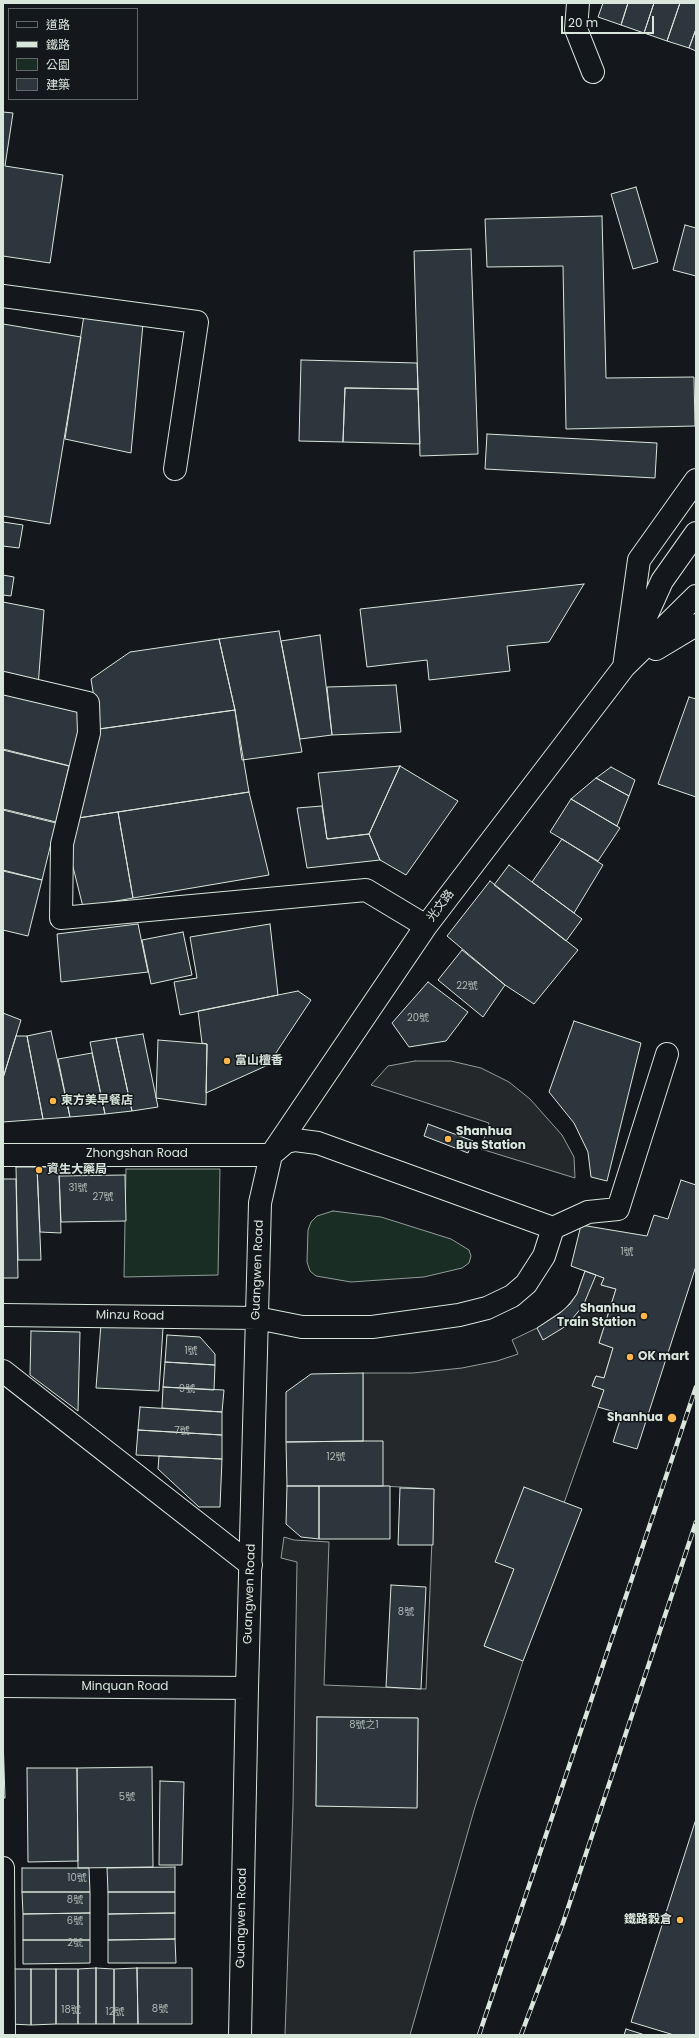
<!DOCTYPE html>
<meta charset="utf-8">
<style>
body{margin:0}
#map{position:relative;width:699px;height:2038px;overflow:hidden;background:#14181c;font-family:Poppins,"Noto Sans TC",sans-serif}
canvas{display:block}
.frame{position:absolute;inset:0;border:4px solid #d8e6dc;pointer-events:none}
.legend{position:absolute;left:8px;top:8px;width:130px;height:92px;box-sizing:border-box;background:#14181c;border:1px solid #626a69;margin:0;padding:5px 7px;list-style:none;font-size:12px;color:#d8e6dc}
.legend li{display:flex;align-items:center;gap:8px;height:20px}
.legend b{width:20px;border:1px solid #626a69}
.scale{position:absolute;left:561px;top:16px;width:93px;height:18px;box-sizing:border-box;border:2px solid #d8e6dc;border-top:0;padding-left:5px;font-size:12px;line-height:14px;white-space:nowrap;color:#d8e6dc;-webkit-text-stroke:3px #14181c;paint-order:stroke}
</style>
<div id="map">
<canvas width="699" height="2038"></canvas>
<div class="frame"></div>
<ul class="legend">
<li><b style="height:5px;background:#14181c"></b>道路</li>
<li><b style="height:5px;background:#d8e6dc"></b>鐵路</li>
<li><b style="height:11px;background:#1a2d24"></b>公園</li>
<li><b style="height:11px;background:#2c363c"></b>建築</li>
</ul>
<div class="scale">20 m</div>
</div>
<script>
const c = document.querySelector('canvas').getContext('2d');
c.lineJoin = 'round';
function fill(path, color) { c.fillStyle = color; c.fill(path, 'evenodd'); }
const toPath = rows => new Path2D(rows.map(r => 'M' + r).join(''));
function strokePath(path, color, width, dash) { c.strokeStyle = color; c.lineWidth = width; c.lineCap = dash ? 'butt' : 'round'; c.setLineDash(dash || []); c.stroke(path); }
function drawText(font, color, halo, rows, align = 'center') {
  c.font = font + ' Poppins,"Noto Sans TC",sans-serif'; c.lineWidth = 3; c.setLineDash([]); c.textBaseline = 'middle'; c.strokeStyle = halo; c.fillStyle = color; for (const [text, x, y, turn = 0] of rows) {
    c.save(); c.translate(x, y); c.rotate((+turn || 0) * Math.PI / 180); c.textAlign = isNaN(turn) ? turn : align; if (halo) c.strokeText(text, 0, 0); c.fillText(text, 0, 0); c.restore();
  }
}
const green = toPath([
 [126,1169,220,1169,218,1275,124,1277,126,1169],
 [333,1211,381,1217,451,1239,469,1250,471,1256,469,1263,462,1268,424,1277,351,1282,316,1276,310,1271,307,1262,308,1230,311,1222,317,1216,333,1211]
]);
fill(green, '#1a2d24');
strokePath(green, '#939e99', 1);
const parking = toPath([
 [415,1061,451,1061,481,1068,509,1082,530,1099,562,1135,574,1157,575,1178,481,1149,489,1123,371,1085,388,1066,415,1061],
 [585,1271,604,1278,601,1285,616,1289,599,1343,613,1348,604,1378,596,1376,592,1386,604,1390,564,1503,514,1569,484,1646,523,1661,475,1807,410,2035,285,2035,293,1806,297,1562,281,1558,284,1537,294,1540,329,1542,324,1685,426,1689,434,1489,383,1486,363,1441,363,1373,413,1373,462,1368,497,1361,518,1354,512,1340,537,1328,565,1309,577,1294,585,1271],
 [317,1717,418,1718,417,1807,316,1806,317,1717]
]);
fill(parking, '#24282b');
strokePath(parking, '#939e99', 1);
const building = toPath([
 [603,3,628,3,621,25,598,17,603,3],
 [628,3,654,3,644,33,621,25,628,3],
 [654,3,680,3,667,41,644,33,654,3],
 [680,3,696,3,696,29,689,48,667,41,680,3],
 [696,29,696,51,689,48,696,29],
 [3,112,13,113,5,166,63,175,50,263,3,256,3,112],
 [636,187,658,262,633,269,611,194,636,187],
 [602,216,606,378,694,377,695,426,566,429,563,266,487,267,485,219,602,216],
 [685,225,696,228,696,276,673,270,685,225],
 [471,249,478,454,420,456,414,251,471,249],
 [84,315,143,324,131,453,65,439,84,315],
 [3,324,81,337,50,524,3,516,3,324],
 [301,360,417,363,418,389,345,388,343,442,299,441,301,360],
 [345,388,418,389,420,444,343,442,345,388],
 [487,434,657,443,655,478,485,469,487,434],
 [3,522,23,525,19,548,3,546,3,522],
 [3,575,14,577,11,596,3,595,3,575],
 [584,584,549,642,507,646,510,671,429,680,427,660,367,667,360,609,584,584],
 [3,602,44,610,38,686,3,677,3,602],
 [279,631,302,752,242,760,235,710,219,639,279,631],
 [320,635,332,735,300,739,281,641,320,635],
 [219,639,235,710,99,729,91,679,130,652,219,639],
 [396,685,401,732,332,735,327,687,396,685],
 [3,690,83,709,70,766,3,749,3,690],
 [689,697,696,699,696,797,658,784,689,697],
 [235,710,249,792,78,818,99,729,235,710],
 [3,750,69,766,56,822,3,809,3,750],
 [400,766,369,834,327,839,318,773,400,766],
 [400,766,458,801,406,875,380,860,369,834,400,766],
 [611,767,635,780,629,796,596,778,611,767],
 [596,778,629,796,617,826,571,799,596,778],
 [249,792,269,875,133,898,118,812,249,792],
 [571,799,620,828,598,861,550,832,571,799],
 [322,806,327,839,369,834,380,860,307,868,297,808,322,806],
 [3,810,56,823,42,880,3,870,3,810],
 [118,812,133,898,83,907,67,843,78,818,118,812],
 [562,839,603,865,574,913,532,882,562,839],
 [509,865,582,919,566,941,494,885,509,865],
 [3,871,42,880,28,936,3,930,3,871],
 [490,881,578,950,534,1004,505,985,447,936,490,881],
 [138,924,148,972,61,982,57,934,138,924],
 [270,924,278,995,180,1015,174,982,197,978,190,937,270,924],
 [183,932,192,975,151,984,142,940,183,932],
 [462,950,505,985,483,1017,438,980,462,950],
 [428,982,468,1012,446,1041,409,1047,392,1023,428,982],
 [298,991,311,1000,268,1065,206,1093,207,1044,202,1043,198,1011,298,991],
 [3,1013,21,1020,3,1078,3,1013],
 [574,1021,641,1043,607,1181,591,1177,588,1152,574,1123,549,1092,574,1021],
 [51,1031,70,1117,43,1119,27,1036,51,1031],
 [143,1034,158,1107,132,1111,116,1038,143,1034],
 [16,1036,27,1036,43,1119,3,1122,3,1078,16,1036],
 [116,1038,132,1111,105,1114,90,1042,116,1038],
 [158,1040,207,1044,206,1105,156,1098,158,1040],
 [92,1053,105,1114,70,1117,58,1059,92,1053],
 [428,1124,473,1141,468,1153,424,1136,428,1124],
 [16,1167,37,1167,41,1260,18,1260,16,1167],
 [37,1167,59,1167,61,1233,40,1232,37,1167],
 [125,1175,126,1221,61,1222,59,1176,125,1175],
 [3,1179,16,1179,18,1278,3,1278,3,1179],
 [681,1180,696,1185,696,1266,637,1449,613,1442,622,1414,598,1407,604,1390,592,1386,596,1376,604,1378,613,1348,599,1343,616,1289,601,1285,604,1278,571,1266,581,1225,647,1236,654,1215,668,1219,681,1180],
 [585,1271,596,1275,583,1306,566,1326,543,1340,537,1328,560,1313,570,1304,577,1294,585,1271],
 [101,1324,163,1328,159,1391,96,1388,101,1324],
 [31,1331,80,1332,78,1411,30,1375,31,1331],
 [167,1335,200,1337,215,1354,215,1365,165,1362,167,1335],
 [165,1362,215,1365,214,1390,163,1387,165,1362],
 [363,1373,363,1441,286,1442,286,1392,311,1374,363,1373],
 [163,1387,224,1390,222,1412,162,1408,163,1387],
 [140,1407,222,1412,222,1435,138,1430,140,1407],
 [138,1430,222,1435,222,1459,136,1455,138,1430],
 [363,1441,383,1441,383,1486,287,1486,286,1442,363,1441],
 [159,1456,222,1459,220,1507,199,1507,158,1469,159,1456],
 [287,1486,319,1486,319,1539,301,1537,286,1524,287,1486],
 [319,1486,390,1486,390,1539,319,1539,319,1486],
 [524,1487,582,1509,523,1661,484,1646,514,1569,495,1562,524,1487],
 [400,1488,434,1489,433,1545,398,1545,400,1488],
 [391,1585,426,1587,421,1689,386,1687,391,1585],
 [317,1717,418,1718,417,1808,316,1806,317,1717],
 [3,1737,5,1798,3,1798,3,1737],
 [152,1767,153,1867,78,1868,77,1768,152,1767],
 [27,1768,77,1768,78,1861,28,1862,27,1768],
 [160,1781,184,1782,182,1865,159,1865,160,1781],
 [696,1819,696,2035,674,2035,631,2022,696,1819],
 [175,1867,175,1892,108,1892,107,1868,175,1867],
 [22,1868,89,1868,90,1892,22,1892,22,1868],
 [22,1892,90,1892,90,1913,23,1914,22,1892],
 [108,1892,175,1892,175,1913,108,1914,108,1892],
 [90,1913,90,1940,23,1940,23,1914,90,1913],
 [175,1913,175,1939,108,1940,108,1914,175,1913],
 [175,1939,176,1963,108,1963,108,1940,175,1939],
 [23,1940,90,1940,90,1963,23,1964,23,1940],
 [96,1968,114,1969,114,2024,96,2024,96,1968],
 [96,1968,96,2024,78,2024,78,1969,96,1968],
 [137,1968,192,1968,192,2024,138,2024,137,1968],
 [137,1968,138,2024,114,2024,114,1969,137,1968],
 [10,1969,31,1969,31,2025,10,2024,10,1969],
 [31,1969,56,1969,56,2024,31,2025,31,1969],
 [56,1969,78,1969,78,2024,56,2024,56,1969],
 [626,2029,645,2035,624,2035,626,2029]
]);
fill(building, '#2c363c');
strokePath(building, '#d8e6dc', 1);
const minor = toPath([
 [578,3,576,29,593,72],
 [3,296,197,322,175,469],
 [634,643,662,581,696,533],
 [656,649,696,625],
 [624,667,639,560,696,480],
 [3,683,88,703,89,733,62,844,61,918,366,890,426,926],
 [3,1155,271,1155],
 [553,1228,588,1212,618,1209,667,1054],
 [3,1315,257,1318,302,1327,372,1327,459,1315,487,1308,512,1296,526,1284,544,1256,553,1228,318,1143,295,1140,286,1142,273,1153],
 [3,1371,251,1565],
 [3,1686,247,1688],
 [3,1868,4,2035],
 [240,2035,247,1688,260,1203,271,1155,426,926,624,667,696,596]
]);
strokePath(minor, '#d8e6dc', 24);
strokePath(minor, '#14181c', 22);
const rail = toPath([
 [479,2035,696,1387],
 [521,2035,563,1923,696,1522]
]);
strokePath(rail, '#d8e6dc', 4.5);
strokePath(rail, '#14181c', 3, [9]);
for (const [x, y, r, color] of [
 [227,1061,4,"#ffb74d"],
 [53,1101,4,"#ffb74d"],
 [448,1139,4,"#ffb74d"],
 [39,1170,4,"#ffb74d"],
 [644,1316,4,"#ffb74d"],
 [630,1357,4,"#ffb74d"],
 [672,1418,5,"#ffb74d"],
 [680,1920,4,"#ffb74d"]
]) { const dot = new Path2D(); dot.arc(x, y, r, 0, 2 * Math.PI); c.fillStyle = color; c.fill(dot); strokePath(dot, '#14181c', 1.5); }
drawText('10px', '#adbab4', null, [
 ["22號",467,986],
 ["20號",418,1018],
 ["31號",78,1188],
 ["27號",103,1197],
 ["1號",627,1252],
 ["1號",191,1351],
 ["9號",187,1389],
 ["7號",182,1431],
 ["12號",336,1457],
 ["8號",406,1612],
 ["8號之1",364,1725],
 ["5號",127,1797],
 ["10號",77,1878],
 ["8號",75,1900],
 ["6號",75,1921],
 ["2號",75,1943],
 ["8號",160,2009],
 ["18號",71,2010],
 ["12號",115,2012]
]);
drawText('12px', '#d8e6dc', '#14181c', [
 ["光文路",441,906,-53],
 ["Zhongshan Road",137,1154],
 ["Guangwen Road",258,1270,-88],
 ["Minzu Road",130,1316,1],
 ["Guangwen Road",250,1594,-88],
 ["Minquan Road",125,1687],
 ["Guangwen Road",242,1918,-89]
]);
drawText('bold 12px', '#d8e6dc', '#14181c', [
 ["富山檀香",235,1061],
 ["東方美早餐店",61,1101],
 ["Shanhua",456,1132],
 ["Bus Station",456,1146],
 ["資生大藥局",47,1170],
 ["Shanhua",636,1309,"right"],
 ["Train Station",636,1323,"right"],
 ["OK mart",638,1357],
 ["Shanhua",663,1418,"right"],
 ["鐵路穀倉",672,1920,"right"]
], 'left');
</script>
